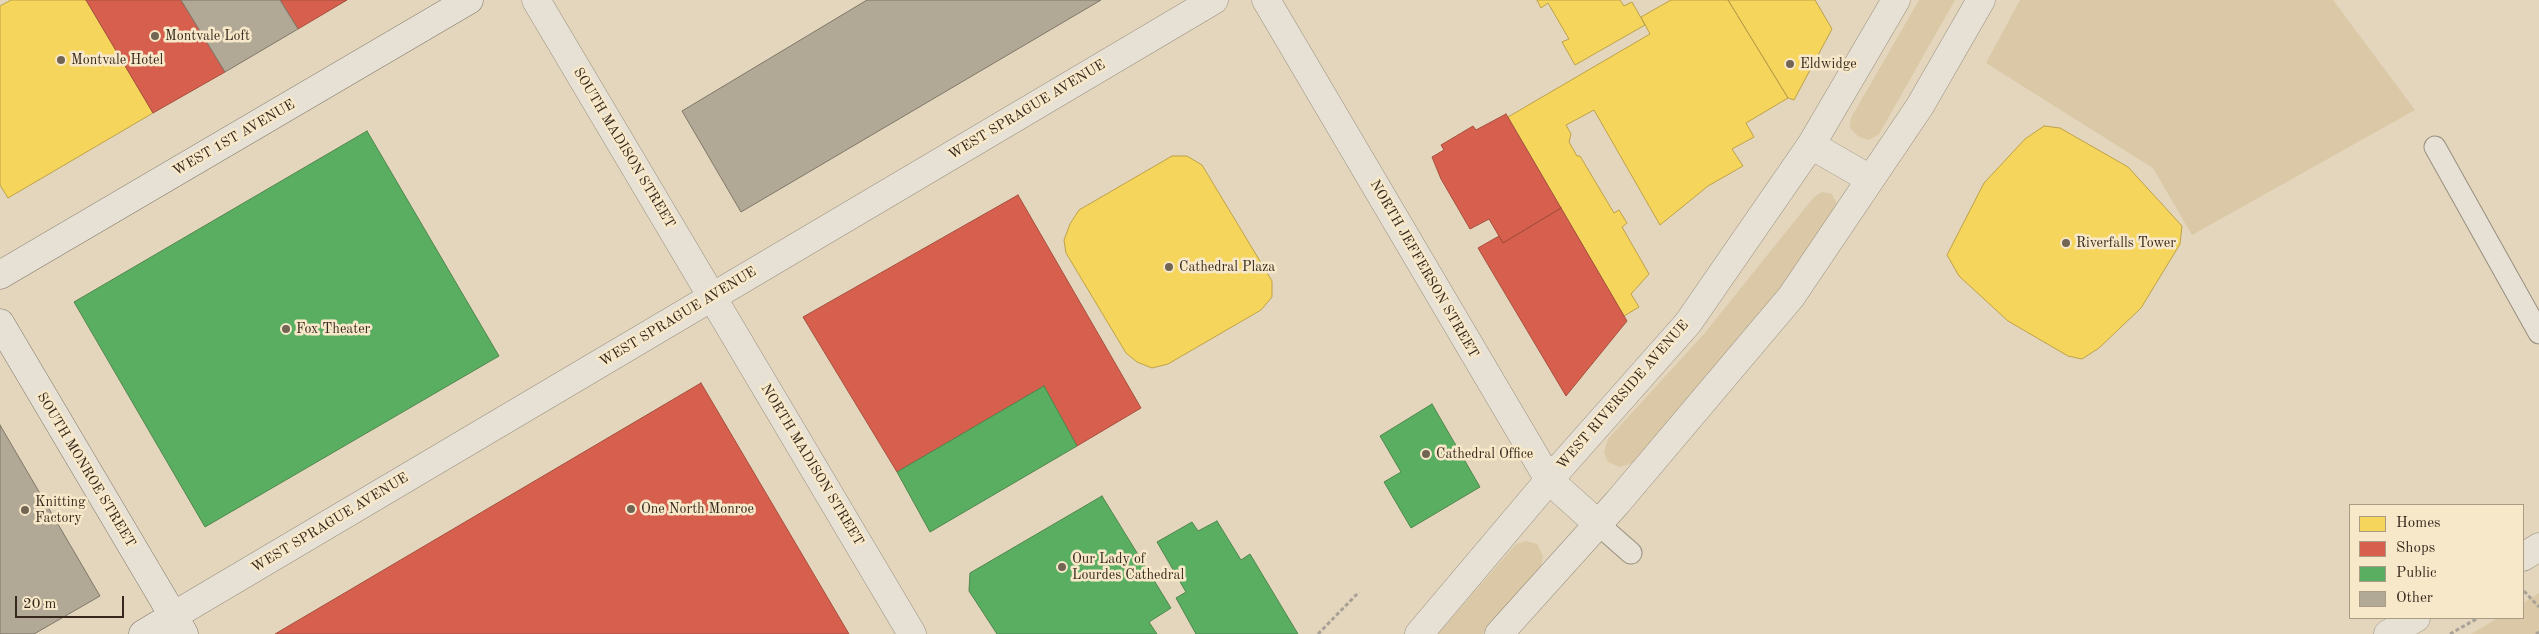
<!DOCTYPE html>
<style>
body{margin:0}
#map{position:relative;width:2539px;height:634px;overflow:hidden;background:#e3d6bc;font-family:"Old Standard TT",serif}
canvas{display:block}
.legend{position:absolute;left:2349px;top:504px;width:175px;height:115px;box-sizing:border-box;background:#f7e8ca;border:1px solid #aa9b84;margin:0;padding:6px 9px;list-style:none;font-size:15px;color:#36281c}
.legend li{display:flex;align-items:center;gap:10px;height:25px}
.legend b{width:25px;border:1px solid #aa9b84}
.scale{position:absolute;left:15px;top:596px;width:109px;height:22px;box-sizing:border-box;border:2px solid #36281c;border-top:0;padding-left:6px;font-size:15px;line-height:18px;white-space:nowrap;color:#36281c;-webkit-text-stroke:4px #f7e8ca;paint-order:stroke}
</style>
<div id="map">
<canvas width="2539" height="634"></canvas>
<ul class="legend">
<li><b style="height:14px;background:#f6d55c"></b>Homes</li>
<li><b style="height:14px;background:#d6604d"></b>Shops</li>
<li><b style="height:14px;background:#5aae61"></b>Public</li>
<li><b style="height:14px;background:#b1a896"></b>Other</li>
</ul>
<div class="scale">20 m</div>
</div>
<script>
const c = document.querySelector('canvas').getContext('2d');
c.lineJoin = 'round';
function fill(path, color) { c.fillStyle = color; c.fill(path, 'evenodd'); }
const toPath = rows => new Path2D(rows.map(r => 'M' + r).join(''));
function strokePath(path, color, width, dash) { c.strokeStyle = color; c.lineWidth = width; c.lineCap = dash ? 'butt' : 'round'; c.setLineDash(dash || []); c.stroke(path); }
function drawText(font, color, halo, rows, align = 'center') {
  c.font = font + ' "Old Standard TT",serif'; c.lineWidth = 5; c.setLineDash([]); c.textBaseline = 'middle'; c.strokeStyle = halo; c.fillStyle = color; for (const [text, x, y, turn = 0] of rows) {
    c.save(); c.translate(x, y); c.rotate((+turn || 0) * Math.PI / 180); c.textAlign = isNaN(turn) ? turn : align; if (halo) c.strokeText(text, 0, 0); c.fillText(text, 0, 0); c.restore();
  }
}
fill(toPath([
 [1919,0,1955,0,1879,134,1869,140,1859,137,1850,128,1851,118],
 [2020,0,2333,0,2415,110,2192,235,2153,168,1986,63],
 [1822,192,1832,194,1837,204,1836,214,1783,288,1730,354,1632,463,1620,467,1608,462,1604,452,1608,439,1704,334,1814,197],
 [1526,541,1537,544,1543,556,1541,567,1483,634,1438,634,1516,544],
 [2539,593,2539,634,2471,634,2498,618,2523,618,2523,603]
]), '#dac8a6');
const homes = toPath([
 [11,0,86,0,153,113,8,198,0,185,0,6,11,0],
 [1537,0,1620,0,1624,6,1632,2,1645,25,1575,65,1562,42,1569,39,1548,3,1541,8,1537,0],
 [1671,0,1728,0,1788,98,1746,123,1754,137,1732,149,1743,166,1708,186,1660,225,1594,110,1566,125,1571,134,1569,142,1577,156,1580,156,1614,213,1619,210,1627,223,1622,227,1649,274,1631,294,1639,307,1624,316,1508,117,1650,34,1641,17,1671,0],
 [1728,0,1815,0,1832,29,1794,100,1788,98,1728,0],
 [2044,126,2060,128,2128,167,2182,226,2180,244,2141,308,2099,348,2082,359,2068,356,2008,321,1959,276,1947,255,1984,183,2025,139,2044,126],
 [1172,156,1187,156,1202,165,1272,281,1272,297,1261,310,1168,364,1152,368,1137,362,1126,353,1066,253,1064,240,1070,224,1079,210,1172,156]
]);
fill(homes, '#f6d55c');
strokePath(homes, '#bca149', 1);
const shops = toPath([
 [86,0,181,0,225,72,153,113,86,0],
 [280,0,347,0,298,29,280,0],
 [1506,114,1561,208,1503,243,1489,219,1470,229,1441,179,1432,157,1444,150,1441,145,1473,126,1476,130,1506,114],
 [1018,195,1141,408,1077,446,1044,386,897,472,803,317,1018,195],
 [1561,208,1627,321,1566,396,1478,248,1499,236,1503,243,1561,208],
 [701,383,849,634,275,634,701,383]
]);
fill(shops, '#d6604d');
strokePath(shops, '#a64f3e', 1);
const public = toPath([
 [367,131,499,356,205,527,74,302,367,131],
 [1044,386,1077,446,930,532,897,472,1044,386],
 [1432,404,1480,487,1411,528,1384,482,1401,472,1380,436,1432,404],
 [1102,496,1171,608,1149,622,1157,634,997,634,969,591,970,573,1102,496],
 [1217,521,1241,560,1250,554,1298,634,1196,634,1176,598,1186,592,1157,542,1192,522,1198,531,1217,521]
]);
fill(public, '#5aae61');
strokePath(public, '#4f864c', 1);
const building = toPath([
 [181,0,280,0,298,29,225,72,181,0],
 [867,0,1101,0,741,212,682,111,867,0],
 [0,425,100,596,34,634,0,634,0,425]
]);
fill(building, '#b1a896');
strokePath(building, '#7f7768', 1);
const service = toPath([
 [2435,147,2539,333],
 [1598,524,1631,553]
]);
const minor = toPath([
 [536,0,912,634],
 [1811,145,1870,179]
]);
const tertiary = toPath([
 [1266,0,1549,480,1598,524],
 [2523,557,2539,547],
 [173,616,1214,0],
 [1419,634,1549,480,1688,323,1811,145,1896,0],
 [1499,634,1617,503,1791,297,1920,106,1981,0],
 [2388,634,2416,618]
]);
const secondary = toPath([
 [0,275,469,0],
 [0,323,184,634],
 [143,634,173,616]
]);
strokePath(service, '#978e7e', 23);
strokePath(minor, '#978e7e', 29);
strokePath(tertiary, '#978e7e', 29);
strokePath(secondary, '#7f7768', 29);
strokePath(toPath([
 [2524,591,2539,607],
 [1318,634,1359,592],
 [2450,634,2478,618],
 [2536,634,2539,632]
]), '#a8a197', 3, [4, 2.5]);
strokePath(service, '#e7e1d5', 21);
strokePath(minor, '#e7e1d5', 28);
strokePath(tertiary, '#e7e1d5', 28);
strokePath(secondary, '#e7e1d5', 28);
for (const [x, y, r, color] of [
 [155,36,5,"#736554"],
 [61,60,5,"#736554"],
 [1790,64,5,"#736554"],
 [2066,243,5,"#736554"],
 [1169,267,5,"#736554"],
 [286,329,5,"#736554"],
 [1426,454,5,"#736554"],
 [631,509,5,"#736554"],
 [25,510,5,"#736554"],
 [1062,567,5,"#736554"]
]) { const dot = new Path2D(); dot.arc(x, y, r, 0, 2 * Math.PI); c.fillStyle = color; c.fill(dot); strokePath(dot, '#f7e8ca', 2); }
drawText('14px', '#36281c', '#f7e8ca', [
 ["Montvale Loft",165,36],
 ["Montvale Hotel",71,60],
 ["Eldwidge",1800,64],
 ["Riverfalls Tower",2076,243],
 ["Cathedral Plaza",1179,267],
 ["Fox Theater",296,329],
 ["Cathedral Office",1436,454],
 ["Knitting",35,502],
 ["Factory",35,518],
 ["One North Monroe",641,509],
 ["Our Lady of",1072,559],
 ["Lourdes Cathedral",1072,575]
], 'left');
drawText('14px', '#36281c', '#f7e8ca', [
 ["WEST SPRAGUE AVENUE",1027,110,-31],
 ["WEST 1ST AVENUE",234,138,-30],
 ["SOUTH MADISON STREET",624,148,59],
 ["NORTH JEFFERSON STREET",1424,269,60],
 ["WEST SPRAGUE AVENUE",678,317,-31],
 ["WEST RIVERSIDE AVENUE",1623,395,-49],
 ["NORTH MADISON STREET",812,465,59],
 ["SOUTH MONROE STREET",86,470,59],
 ["WEST SPRAGUE AVENUE",330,523,-31]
]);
</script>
